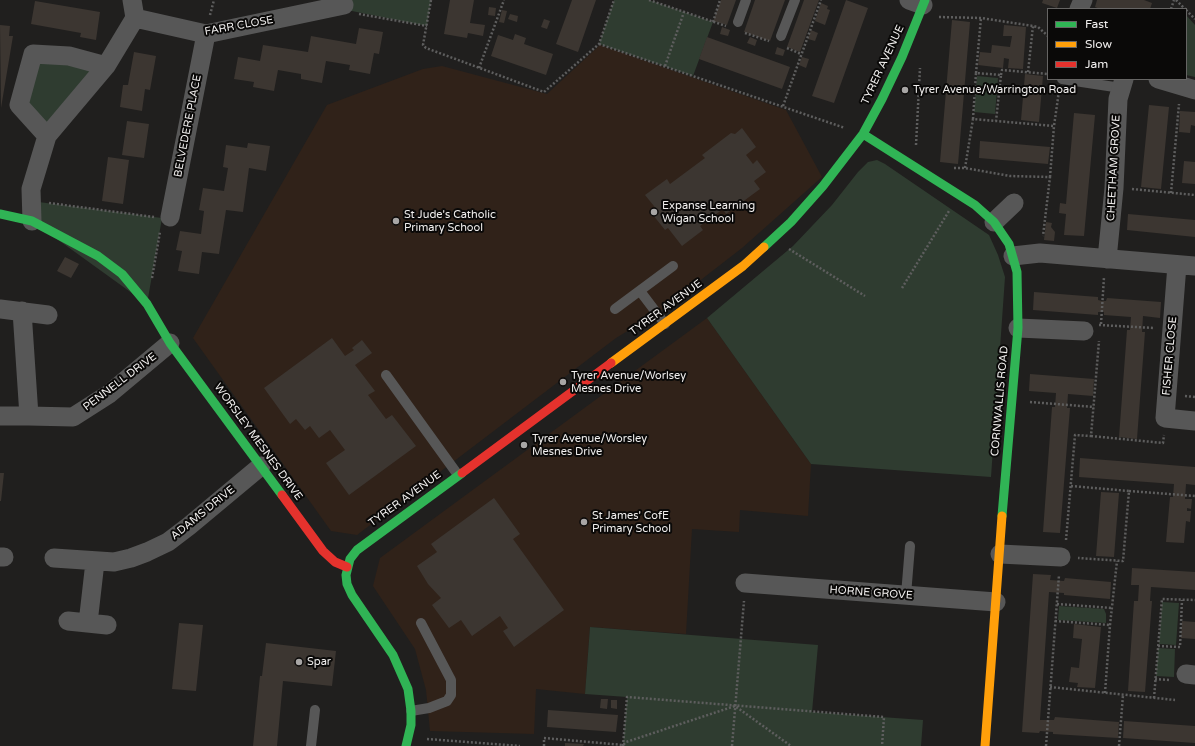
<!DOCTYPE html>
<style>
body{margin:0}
#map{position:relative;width:1195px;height:746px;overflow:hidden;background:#201f1e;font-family:"Varela Round",sans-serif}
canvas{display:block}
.legend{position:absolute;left:1047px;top:8px;width:140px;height:72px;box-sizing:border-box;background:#0a0908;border:1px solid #666564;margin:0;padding:5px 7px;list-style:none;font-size:12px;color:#f1efee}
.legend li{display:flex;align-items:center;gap:8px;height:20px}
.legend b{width:20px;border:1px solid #666564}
</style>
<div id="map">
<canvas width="1195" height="746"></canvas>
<ul class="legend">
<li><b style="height:5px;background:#30b455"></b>Fast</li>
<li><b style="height:5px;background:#ff9f0a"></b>Slow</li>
<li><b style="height:5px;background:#e5322d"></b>Jam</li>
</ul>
</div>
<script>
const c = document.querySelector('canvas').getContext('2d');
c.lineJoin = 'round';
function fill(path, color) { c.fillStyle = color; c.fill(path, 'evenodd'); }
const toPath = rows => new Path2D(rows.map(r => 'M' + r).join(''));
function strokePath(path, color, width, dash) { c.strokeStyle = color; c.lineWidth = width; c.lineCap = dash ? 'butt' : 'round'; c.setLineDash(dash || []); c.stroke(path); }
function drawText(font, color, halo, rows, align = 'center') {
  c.font = font + ' "Varela Round",sans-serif'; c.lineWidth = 4; c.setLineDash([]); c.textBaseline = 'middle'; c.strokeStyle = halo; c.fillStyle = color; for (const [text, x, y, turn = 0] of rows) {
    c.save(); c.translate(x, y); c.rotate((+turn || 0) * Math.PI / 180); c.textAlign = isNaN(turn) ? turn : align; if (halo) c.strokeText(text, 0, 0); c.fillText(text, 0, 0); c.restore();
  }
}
fill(toPath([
 [600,45,786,110,822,177,742,248,662,310,616,338,357,535,331,531,193,338,327,105,423,69,442,66,547,94],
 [707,318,811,464,808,516,740,510,739,532,692,529,686,634,590,627,585,694,536,689,534,734,430,731,426,690,415,649,373,586,380,558]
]), '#302219');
fill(toPath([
 [349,0,431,0,427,26,347,10],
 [614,0,649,0,713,22,693,76,599,44],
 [1186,15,1195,25,1195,77,1186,75],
 [33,54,106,66,47,136,19,105],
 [977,76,998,78,995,114,974,112],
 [877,160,885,164,989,235,998,255,1005,277,991,477,811,464,707,318,793,246,832,205,858,172,868,162],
 [31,201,162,218,147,304,32,221],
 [1162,602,1179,603,1176,645,1159,644],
 [1059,606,1104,609,1106,614,1106,623,1058,620],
 [590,627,818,645,812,712,923,720,921,746,623,746,627,697,585,694],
 [1158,648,1175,649,1174,677,1156,676]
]), '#2f3c30');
fill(toPath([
 [450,0,474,0,470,23,485,25,483,36,468,33,467,38,444,34],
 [572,0,596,0,578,52,556,44],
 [721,0,736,0,727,25,713,21],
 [755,0,785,0,770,41,744,32],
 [804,0,819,0,800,52,787,47],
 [846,0,868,8,834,103,812,96],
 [1043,0,1060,0,1057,8,1042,3],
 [1097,0,1144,0,1152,3,1150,9,1100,9,1095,7],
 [35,1,100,12,96,40,80,37,81,33,31,24],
 [821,3,828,6,827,9,830,10,825,25,815,21],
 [489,7,496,8,495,16,488,15],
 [502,10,507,11,504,23,499,22],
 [510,14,518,16,517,22,508,19],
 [544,19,550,21,547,29,541,27],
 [952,20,970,22,958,164,940,162],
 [0,25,10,26,9,36,13,36,1,108],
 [1004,25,1026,27,1023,69,1008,68,1009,59,1004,58,1003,68,978,65,980,52,991,53,992,45,1010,47,1012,36,1003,36],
 [722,27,730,30,728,36,720,34],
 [359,28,383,32,379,54,374,53,370,74,349,70,350,65,326,61,322,83,301,79,301,74,278,70,274,91,253,87,254,82,234,79,238,57,260,61,263,45,308,52,311,36,356,44],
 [811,30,818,33,815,41,808,39],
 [515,34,526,38,524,44,553,54,546,75,491,56,498,35,513,40],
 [707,37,790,67,782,89,699,59],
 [750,37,757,40,755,46,747,43],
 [777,47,785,50,783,56,775,54],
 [134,52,156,56,150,90,145,89,142,111,120,107,123,85,128,85],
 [802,57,809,59,806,68,799,65],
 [1025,74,1043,76,1039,122,1021,120],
 [1149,105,1169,107,1161,189,1141,187],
 [1180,111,1195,112,1195,126,1191,125,1190,133,1179,132],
 [1074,113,1095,115,1084,236,1064,235,1066,214,1059,213,1060,203,1066,204],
 [127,121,149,124,144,158,122,155],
 [742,128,756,147,746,155,753,164,757,160,766,172,754,181,760,189,726,214,723,209,700,226,703,230,682,246,668,228,665,230,653,215,658,211,645,195,667,179,670,184,705,158,702,155,731,133,735,134],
 [980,141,1050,147,1048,164,979,158],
 [248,143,270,146,266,171,249,168,243,212,226,210,219,254,202,252,199,274,178,271,182,251,176,250,180,231,201,234,204,211,199,210,203,188,224,191,228,168,223,167,226,145,247,148],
 [108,157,129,160,123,204,102,201],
 [1184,161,1195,162,1195,184,1182,183],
 [1128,214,1195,220,1195,237,1127,230],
 [1046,222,1052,223,1051,227,1055,232,1054,241,1044,240],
 [65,257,79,264,71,278,57,271],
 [1034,292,1098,297,1098,300,1102,301,1106,301,1107,298,1161,302,1160,318,1143,316,1142,332,1145,332,1137,439,1119,437,1127,330,1130,330,1131,317,1104,315,1104,312,1098,312,1098,315,1033,310],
 [332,338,345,356,354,350,352,348,362,340,372,353,355,365,375,391,368,395,386,419,392,415,416,446,349,495,326,463,345,450,330,430,319,438,310,426,305,430,296,419,290,424,264,388],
 [1030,374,1094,379,1093,396,1068,394,1067,408,1070,408,1060,533,1043,532,1052,407,1055,407,1056,393,1029,391],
 [1080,458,1195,467,1195,485,1186,484,1185,499,1192,499,1191,509,1187,508,1187,511,1191,511,1190,522,1186,521,1184,543,1166,542,1170,497,1173,497,1174,484,1079,477],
 [0,473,4,473,1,501,0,501],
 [1101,492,1119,493,1114,557,1096,556],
 [494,498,520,534,513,539,564,610,514,647,503,631,508,628,500,616,472,636,461,620,449,628,432,605,441,598,428,584,417,566,437,552,431,544],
 [1132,568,1195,572,1195,590,1151,587,1150,601,1152,601,1145,692,1128,691,1134,601,1138,601,1139,585,1131,585],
 [1033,574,1051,575,1050,580,1064,581,1065,578,1111,582,1110,599,1064,595,1064,593,1049,592,1040,720,1054,720,1055,717,1119,722,1118,738,1053,734,1053,732,1040,731,1039,733,1022,732],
 [1182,621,1195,622,1195,639,1181,638],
 [179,623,203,625,196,691,172,689],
 [1074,624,1101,627,1095,688,1077,687,1078,683,1069,682,1071,667,1079,668,1082,639,1073,638],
 [266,643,336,651,332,686,283,681,277,746,253,746,260,676,262,676],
 [601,699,608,699,607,709,600,708],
 [611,700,617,700,617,709,611,708],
 [548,710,618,715,616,732,547,727],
 [1124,721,1195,726,1195,743,1123,738],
 [565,743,584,744,583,746,565,746]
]), '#3c3631');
strokePath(toPath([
 [431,0,423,45,426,48,544,92,599,44,614,0],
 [649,0,726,26],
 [1176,0,1185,9],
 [1171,9,1174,0],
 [1186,10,1195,19],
 [359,14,427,26],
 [210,15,214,0],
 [939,17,981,18,1033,26,1038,27,1048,36],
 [713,22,720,0],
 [745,33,769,41],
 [599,44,845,128],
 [787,48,801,54],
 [665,66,684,12],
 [479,68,504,0],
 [1028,72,1033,26],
 [976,73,981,18],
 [1001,75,1002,70,1048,74],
 [783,106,821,0],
 [973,119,976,73,1001,75,996,121],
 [916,145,920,68],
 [954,168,965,168,1010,176,1050,177,1043,236],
 [965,168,973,119,1054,126,1059,91],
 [1050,177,1054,126],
 [1132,189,1195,195],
 [1171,193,1179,104],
 [49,203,154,217],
 [789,249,865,296],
 [152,278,160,232],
 [902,288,949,211],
 [1101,324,1104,277],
 [1099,325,1154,328],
 [1185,396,1195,397],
 [1030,402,1094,407],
 [1091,436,1163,443,1164,435],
 [1071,486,1129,491,1123,561,1078,558],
 [1129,491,1195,496],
 [1066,540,1075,435,1091,436,1099,341],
 [1057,604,1112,608],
 [1055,621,1110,625],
 [1158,646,1180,647,1182,600],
 [1155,679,1169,680],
 [1050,687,1175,700],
 [1105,693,1110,625,1117,561],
 [1154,698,1162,599,1195,600],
 [427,739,520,746],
 [544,746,544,738,623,745,626,742,735,706,791,746],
 [623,746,627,697,884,717,882,746],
 [732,746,744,601],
 [1046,746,1059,575],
 [1119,746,1123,695]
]), '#5e5e5e', 2.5, [2, 2]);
strokePath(toPath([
 [738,22,746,0],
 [781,36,795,0],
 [1062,79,1121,88],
 [640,291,665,324],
 [615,309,673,266],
 [386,375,458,475],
 [906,595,910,546],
 [411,711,429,708,447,701,451,695,451,680,421,623],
 [311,746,315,710]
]), '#575757', 10);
strokePath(toPath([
 [909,0,923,5],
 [1079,9,1083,0],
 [135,18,206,34,344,5],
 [1158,79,1195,90],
 [47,136,19,105,33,54,69,56,106,66],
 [170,217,206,34],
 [32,221,31,189,47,136,106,66,135,18,132,0],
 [994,222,1014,203],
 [1013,256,1040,253,1195,266],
 [1107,259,1114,188,1118,99,1124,79],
 [1177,265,1165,418,1195,421],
 [0,309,48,315],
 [22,311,29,416,73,417,109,394,170,343],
 [1018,328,1084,331],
 [0,416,29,416],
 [1000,554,1061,557],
 [0,557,4,557],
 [54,558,114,562,131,558,147,552,168,542,189,526,261,466],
 [745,583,996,602],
 [68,621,107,625],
 [88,623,95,562],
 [1186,674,1195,675]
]), '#575757', 19);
strokePath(toPath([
 [863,134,975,205,994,222,1009,244,1017,272,1018,328,1002,516],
 [0,214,32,221,98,256,122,274,147,304,170,343,282,495],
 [764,247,791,222,823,186,863,134,882,99,902,57,925,0],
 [406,746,411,725,411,711,408,689,393,655,352,595,347,584,346,575,350,559,357,550,462,473]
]), '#30b455', 9);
strokePath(toPath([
 [611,363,743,266,764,247],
 [985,746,1002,516]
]), '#ff9f0a', 9);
strokePath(toPath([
 [462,473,611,363],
 [282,495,323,551,335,562,347,567]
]), '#e5322d', 9);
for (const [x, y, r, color] of [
 [905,90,4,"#a8a6a5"],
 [654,212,4,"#a8a6a5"],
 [396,221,4,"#a8a6a5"],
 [563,382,4,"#a8a6a5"],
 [524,445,4,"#a8a6a5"],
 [584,522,4,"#a8a6a5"],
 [299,662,4,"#a8a6a5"]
]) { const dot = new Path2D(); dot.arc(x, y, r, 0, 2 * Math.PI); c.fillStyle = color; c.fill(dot); strokePath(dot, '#0a0908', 1.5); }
drawText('11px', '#f1efee', '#0a0908', [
 ["FARR CLOSE",239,26,-10],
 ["TYRER AVENUE",883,65,-65],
 ["BELVEDERE PLACE",188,126,-79],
 ["CHEETHAM GROVE",1114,168,-87],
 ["TYRER AVENUE",666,308,-36],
 ["FISHER CLOSE",1170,356,-85],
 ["PENNELL DRIVE",120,382,-37],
 ["CORNWALLIS ROAD",1000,401,-85],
 ["WORSLEY MESNES DRIVE",258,442,54],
 ["TYRER AVENUE",405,499,-36],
 ["ADAMS DRIVE",203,513,-39],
 ["HORNE GROVE",871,593,4]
]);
drawText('11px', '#f1efee', '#0a0908', [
 ["Tyrer Avenue/Warrington Road",913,90],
 ["Expanse Learning",662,206],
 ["Wigan School",662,219],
 ["St Jude's Catholic",404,215],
 ["Primary School",404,228],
 ["Tyrer Avenue/Worlsey",571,376],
 ["Mesnes Drive",571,389],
 ["Tyrer Avenue/Worsley",532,439],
 ["Mesnes Drive",532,452],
 ["St James' CofE",592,516],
 ["Primary School",592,529],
 ["Spar",307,662]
], 'left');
</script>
